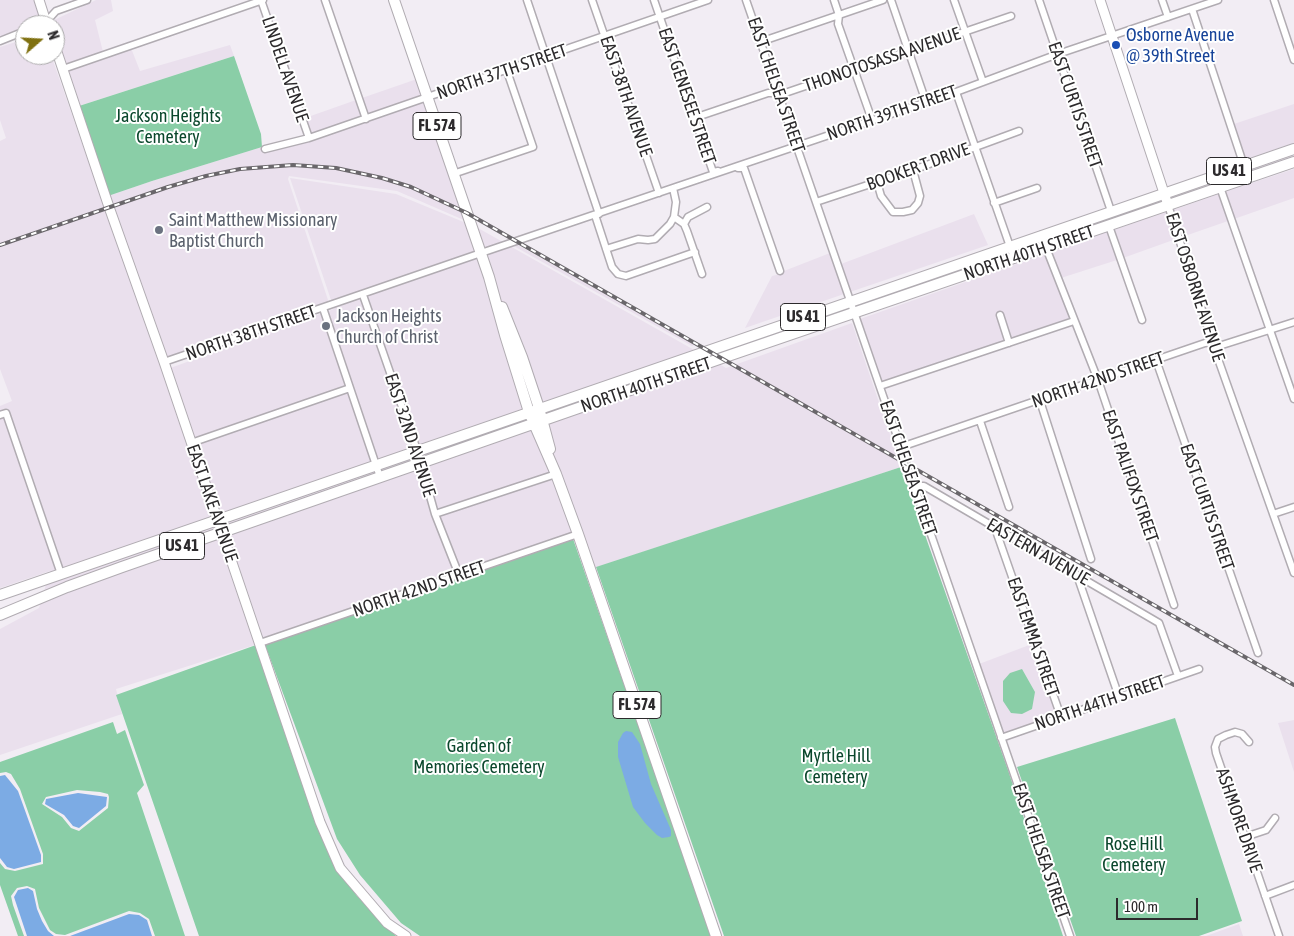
<!DOCTYPE html>
<style>
body{margin:0}
#map{position:relative;width:1294px;height:936px;overflow:hidden;background:#f2edf4;font-family:"Asap Condensed",sans-serif}
canvas{display:block}
.north{position:absolute;left:15px;top:15px;width:50px;height:50px;box-sizing:border-box;background:#fff;border:1px solid #abaaab;border-radius:50%;rotate:71deg;font-size:14px;font-weight:700;line-height:20px;text-align:center;color:#2c2a2c}
.north::after{content:'';display:block;margin:auto;width:18px;height:22px;background:#807111;clip-path:polygon(50% 0,100% 100%,50% 72%,0 100%)}
.scale{position:absolute;left:1116px;top:898px;width:82px;height:22px;box-sizing:border-box;border:2px solid #2c2a2c;border-top:0;padding-left:6px;font-size:15px;line-height:18px;white-space:nowrap;color:#2c2a2c;-webkit-text-stroke:4px #fff;paint-order:stroke}
</style>
<div id="map">
<canvas width="1294" height="936"></canvas>
<div class="north">N</div>
<div class="scale">100 m</div>
</div>
<script>
const c = document.querySelector('canvas').getContext('2d');
c.lineJoin = 'round';
function fill(path, color) { c.fillStyle = color; c.fill(path, 'evenodd'); }
const toPath = rows => new Path2D(rows.map(r => 'M' + r).join(''));
function strokePath(path, color, width, dash) { c.strokeStyle = color; c.lineWidth = width; c.lineCap = dash ? 'butt' : 'round'; c.setLineDash(dash || []); c.stroke(path); }
function drawText(font, color, halo, rows, align = 'center') {
  c.font = font + ' "Asap Condensed",sans-serif'; c.lineWidth = 4; c.setLineDash([]); c.textBaseline = 'middle'; c.strokeStyle = halo; c.fillStyle = color; for (const [text, x, y, turn = 0] of rows) {
    c.save(); c.translate(x, y); c.rotate((+turn || 0) * Math.PI / 180); c.textAlign = isNaN(turn) ? turn : align; if (halo) c.strokeText(text, 0, 0); c.fillText(text, 0, 0); c.restore();
  }
}
fill(toPath([
 [0,0,36,0,43,21,38,25,25,25,25,31,0,39],
 [96,0,111,0,113,11,95,20,103,52,65,65,55,37,55,25,51,25,50,22],
 [25,39,25,55,51,55,162,371,334,309,290,178,396,194,478,228,726,368,852,323,901,467,591,569,579,535,264,642,116,689,122,714,0,755,0,629,39,608,50,571,0,588,0,406,12,401,0,369,0,141,6,138,0,120,0,47],
 [230,45,234,56,79,106,67,71,131,48,140,71],
 [417,79,423,96,368,115,362,98],
 [356,100,362,117,311,135,305,118],
 [425,102,466,221,397,191,289,176,288,179,329,303,166,359,108,196,152,181,262,147,263,153,307,142],
 [1294,104,1294,143,1246,159,1234,124],
 [1294,169,1294,198,1234,219,1225,192],
 [1219,194,1228,221,1182,237,1173,210],
 [1167,212,1176,239,1123,258,1113,230],
 [974,214,988,245,850,292,841,264],
 [1107,232,1117,260,1061,278,1051,252],
 [516,244,696,344,692,346,512,245],
 [830,253,844,294,745,328,772,276,784,273,784,271],
 [1045,254,1070,319,1011,339,1002,312,996,314,1005,341,882,383,860,319],
 [1032,644,1057,715,1003,734,979,664],
 [1294,720,1294,772,1278,723],
 [1239,924,1243,936,1206,936]
]), '#eae0ed');
fill(toPath([
 [234,56,261,134,262,147,152,181,108,196,79,106],
 [901,467,1008,770,1063,936,724,936,596,567],
 [572,536,712,936,420,936,401,923,360,875,337,839,264,642],
 [256,645,333,862,357,896,396,936,199,936,116,695],
 [1022,669,1035,692,1032,709,1022,714,1011,713,1003,701,1003,681,1010,673],
 [1175,718,1242,921,1199,936,1076,936,1017,767],
 [113,722,117,734,125,730,144,785,137,793,185,936,155,936,149,919,140,913,129,911,65,935,56,934,50,930,39,908,35,889,27,886,17,888,11,896,13,905,24,936,18,936,0,885,0,863,5,869,15,871,43,864,43,854,20,789,11,774,6,772,0,773,0,762],
 [77,790,100,792,108,794,109,797,108,808,79,831,71,828,62,817,42,804,46,797]
]), '#8acea7');
fill(toPath([
 [626,731,632,732,640,744,651,784,671,830,671,836,669,837,662,838,657,835,645,823,633,807,618,757,618,742,623,733],
 [5,775,18,791,41,855,41,862,14,869,7,867,0,858,0,776],
 [78,793,107,797,106,806,79,828,73,826,64,815,45,804,46,799],
 [28,888,33,891,37,909,42,921,48,931,54,936,27,936,14,897,18,890],
 [129,914,139,915,147,920,152,936,70,936]
]), '#7cabe4');
const street = toPath([
 [261,0,309,138],
 [325,0,366,119],
 [527,0,599,214],
 [592,0,659,193],
 [654,0,713,172,718,171],
 [746,0,1070,936],
 [834,0,839,15,838,24,872,120],
 [891,0,926,102],
 [954,0,983,82],
 [1039,0,1111,211],
 [1162,0,1168,17],
 [1274,0,1294,60],
 [1192,9,1248,178],
 [40,25,46,22,56,11,87,0],
 [0,41,25,31],
 [760,42,883,0],
 [63,69,263,0],
 [956,92,1014,258],
 [694,118,768,93,785,93,1011,16],
 [265,149,309,138,708,0],
 [738,168,744,168,780,271],
 [453,174,533,147,507,71],
 [877,182,881,196,893,212,903,212,912,210,918,203,920,196,913,170],
 [1220,187,1294,399],
 [816,202,913,170,1019,131],
 [994,203,1037,188],
 [1168,205,1217,356,1294,573],
 [595,215,612,267,618,274,626,276,695,252],
 [674,217,684,224,687,231,702,274],
 [684,224,688,217,707,207],
 [1109,226,1142,320],
 [1041,235,1098,380,1174,605],
 [606,249,638,239,648,240,655,239,670,224,674,217,676,202,673,188],
 [363,295,417,450,435,514,459,575],
 [323,308,380,477],
 [1000,315,1009,343],
 [1156,360,1258,653],
 [164,362,481,253,956,92,1058,54,1218,0],
 [880,386,1074,321],
 [1040,401,1091,559],
 [0,415,6,413,61,574],
 [980,421,1009,507],
 [191,443,350,388],
 [901,447,1205,343,1210,342,1216,346,1219,346,1294,322],
 [915,486,924,486,1159,623,1178,676],
 [435,514,556,474],
 [1273,514,1294,507],
 [995,528,1061,717],
 [1077,575,1119,697],
 [260,643,578,534],
 [1001,738,1199,669],
 [1249,742,1242,734,1235,732,1226,735,1218,739,1215,747,1216,753,1279,936],
 [1245,837,1266,830,1275,818],
 [1265,896,1294,885]
]);
const secondary = toPath([
 [39,0,47,25],
 [1100,0,1168,205],
 [55,46,109,207,164,362,320,822,340,868,387,923,406,936]
]);
const primary = toPath([
 [394,0,489,277,505,335,529,412,556,474,578,534,716,936],
 [502,307,522,357,539,408,550,449],
 [0,595,1294,149],
 [0,615,67,587,122,567,722,358,1294,162]
]);
strokePath(street, '#b1acb2', 9);
strokePath(secondary, '#b1acb2', 11);
strokePath(primary, '#b1acb2', 12);
strokePath(street, '#fff', 6);
strokePath(secondary, '#fff', 9);
strokePath(primary, '#fff', 10);
const rail = toPath([
 [0,245,168,187,206,176,240,169,293,165,336,168,382,178,411,187,467,213,516,241,1294,685]
]);
strokePath(rail, '#6a676b', 4);
strokePath(rail, '#fff', 2, [5.5]);
for (const [x, y, r, color] of [
 [1116,45,5,"#1a4fb4"],
 [159,230,5,"#6b7280"],
 [326,326,5,"#6b7280"]
]) { const dot = new Path2D(); dot.arc(x, y, r, 0, 2 * Math.PI); c.fillStyle = color; c.fill(dot); strokePath(dot, '#fff', 2); }
for (const [x, y, w] of [
 [437,126,48],
 [1229,171,45],
 [803,317,45],
 [182,546,45],
 [637,705,48]
]) { const box = new Path2D(); box.roundRect(x - w / 2, y - 13.5, w, 27, 4); c.fillStyle = '#fff'; c.fill(box); strokePath(box, '#2c2a2c', 1); }
drawText('bold 16px', '#2c2a2c', null, [
 ["FL 574",437,126],
 ["US 41",1229,171],
 ["US 41",803,317],
 ["US 41",182,546],
 ["FL 574",637,705]
]);
drawText('18px', '#164399', '#fff', [
 ["Osborne Avenue",1126,35],
 ["@ 39th Street",1126,56]
], 'left');
drawText('18px', '#2c2a2c', '#fff', [
 ["THONOTOSASSA AVENUE",882,60,-19],
 ["LINDELL AVENUE",285,69,71],
 ["NORTH 37TH STREET",502,72,-19],
 ["EAST CHELSEA STREET",776,85,71],
 ["EAST 38TH AVENUE",626,96,71],
 ["EAST GENESEE STREET",687,96,71],
 ["EAST CURTIS STREET",1075,105,71],
 ["NORTH 39TH STREET",892,113,-19],
 ["BOOKER T DRIVE",918,167,-20],
 ["NORTH 40TH STREET",1029,253,-19],
 ["EAST OSBORNE AVENUE",1195,287,72],
 ["NORTH 38TH STREET",251,333,-19],
 ["NORTH 42ND STREET",1098,380,-19],
 ["NORTH 40TH STREET",646,385,-19],
 ["EAST 32ND AVENUE",410,435,72],
 ["EAST CHELSEA STREET",908,468,71],
 ["EAST PALIFOX STREET",1130,476,71],
 ["EAST LAKE AVENUE",212,503,71],
 ["EAST CURTIS STREET",1207,507,71],
 ["EASTERN AVENUE",1038,552,30],
 ["NORTH 42ND STREET",419,589,-19],
 ["EAST EMMA STREET",1033,637,71],
 ["NORTH 44TH STREET",1100,703,-19],
 ["ASHMORE DRIVE",1239,820,71],
 ["EAST CHELSEA STREET",1041,851,71]
]);
drawText('18px', '#0a472c', '#fff', [
 ["Jackson Heights",168,116],
 ["Cemetery",168,137],
 ["Garden of",479,746],
 ["Memories Cemetery",479,767],
 ["Myrtle Hill",836,756],
 ["Cemetery",836,777],
 ["Rose Hill",1134,844],
 ["Cemetery",1134,865]
]);
drawText('18px', '#5b616d', '#fff', [
 ["Saint Matthew Missionary",169,220],
 ["Baptist Church",169,241],
 ["Jackson Heights",336,316],
 ["Church of Christ",336,337]
], 'left');
</script>
